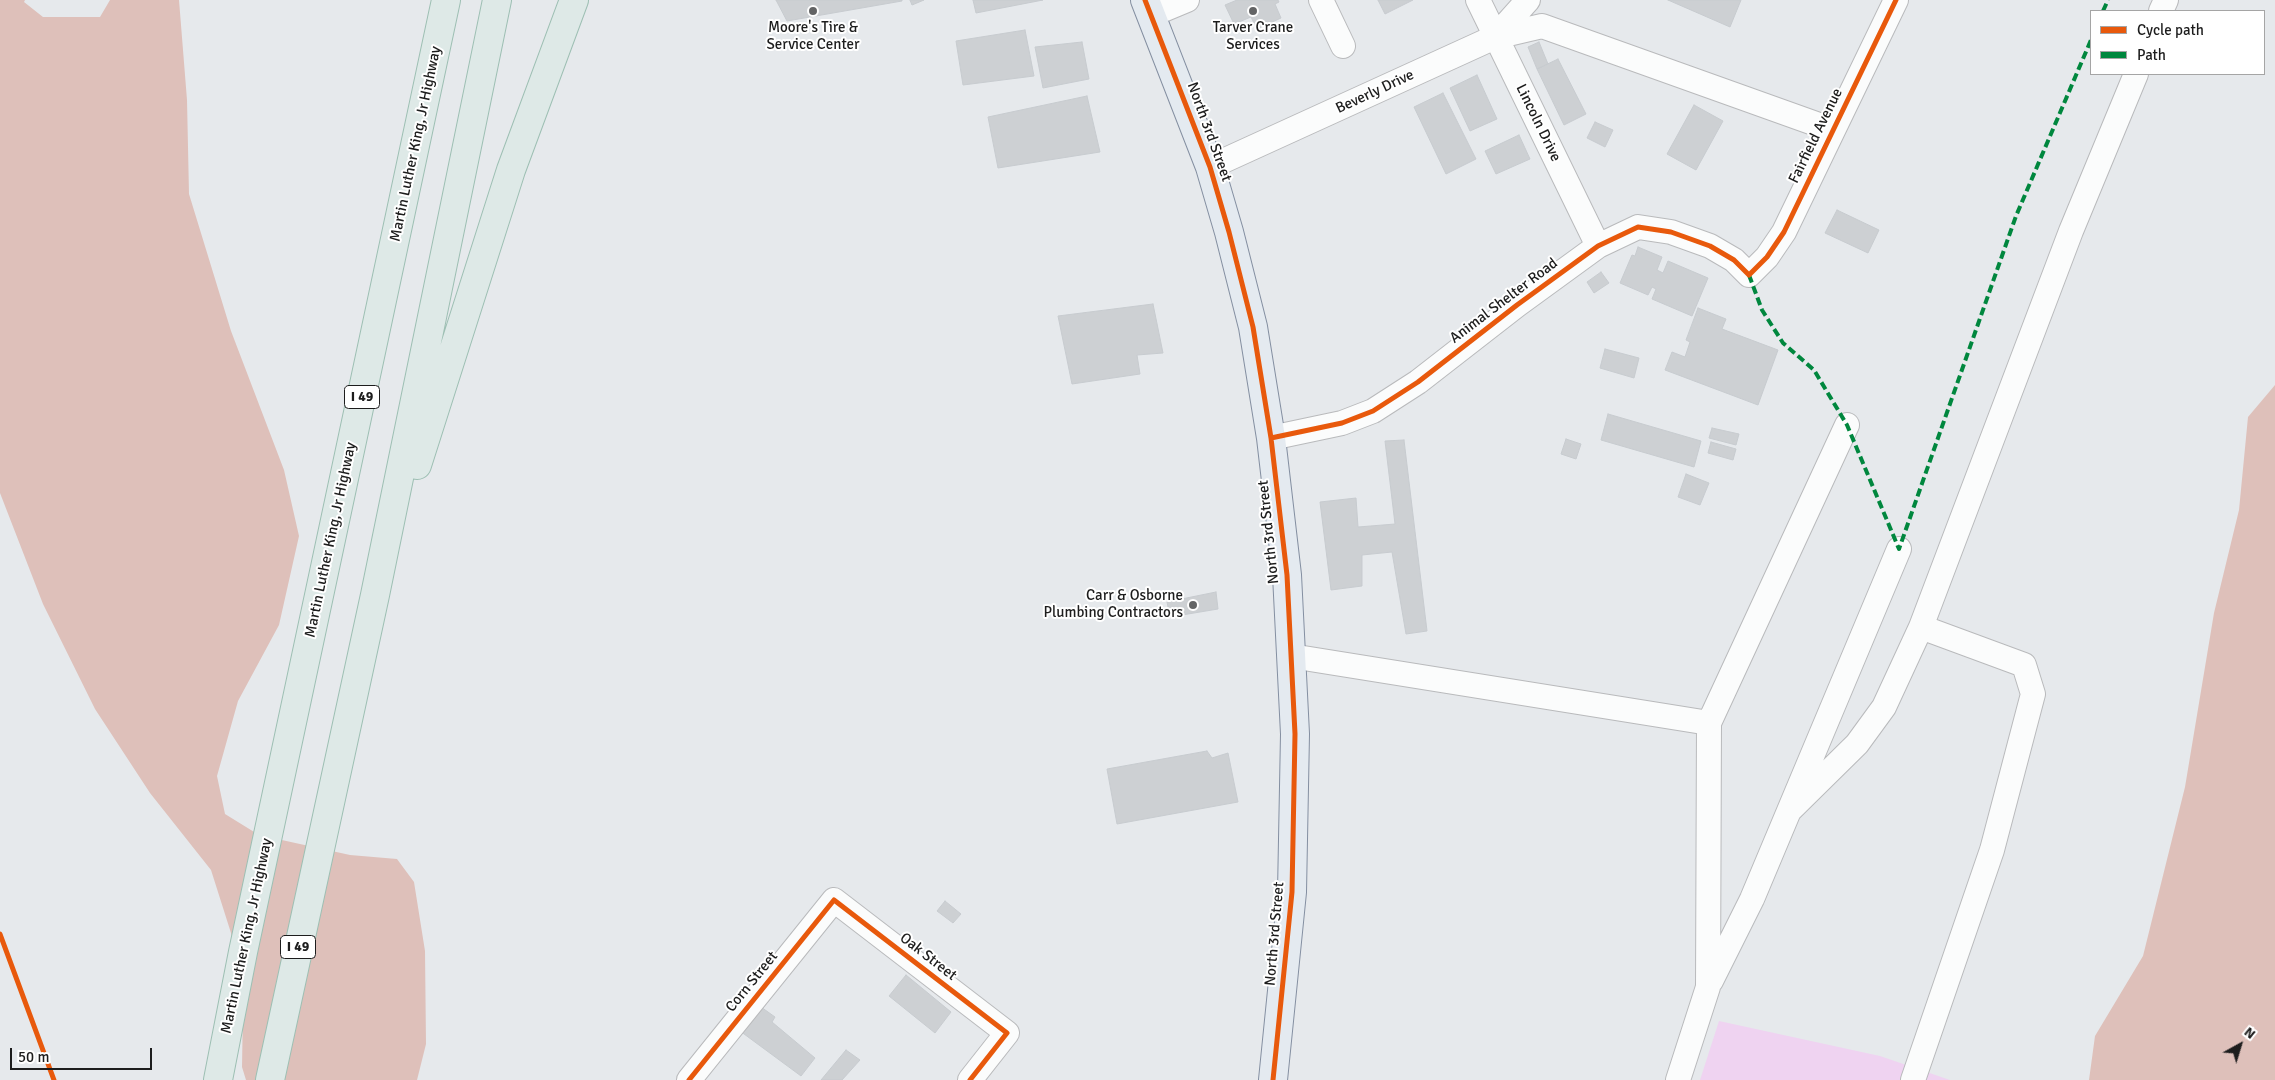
<!DOCTYPE html>
<style>
body{margin:0}
#map{position:relative;width:2275px;height:1080px;overflow:hidden;background:#e6e9ec;font-family:Signika,sans-serif}
canvas{display:block}
.legend{position:absolute;left:2090px;top:10px;width:175px;height:65px;box-sizing:border-box;background:#fff;border:1px solid #a5a5a5;margin:0;padding:6px 9px;list-style:none;font-size:15px;color:#1d1d1d}
.legend li{display:flex;align-items:center;gap:10px;height:25px}
.legend b{width:25px;border:1px solid #a5a5a5}
.north{position:absolute;left:2215px;top:1020px;width:50px;height:50px;-webkit-text-stroke:4px #fff;paint-order:stroke;rotate:39deg;font-size:14px;font-weight:700;line-height:20px;text-align:center;color:#1d1d1d}
.north::after{content:'';display:block;margin:auto;width:18px;height:22px;background:#1d1d1d;clip-path:polygon(50% 0,100% 100%,50% 72%,0 100%)}
.scale{position:absolute;left:10px;top:1048px;width:142px;height:22px;box-sizing:border-box;border:2px solid #1d1d1d;border-top:0;padding-left:6px;font-size:15px;line-height:18px;white-space:nowrap;color:#1d1d1d;-webkit-text-stroke:4px #fff;paint-order:stroke}
</style>
<div id="map">
<canvas width="2275" height="1080"></canvas>
<ul class="legend">
<li><b style="height:6px;background:#e8590c"></b>Cycle path</li>
<li><b style="height:6px;background:#00873e"></b>Path</li>
</ul>
<div class="north">N</div>
<div class="scale">50 m</div>
</div>
<script>
const c = document.querySelector('canvas').getContext('2d');
c.lineJoin = 'round';
function fill(path, color) { c.fillStyle = color; c.fill(path, 'evenodd'); }
const toPath = rows => new Path2D(rows.map(r => 'M' + r).join(''));
function strokePath(path, color, width, dash) { c.strokeStyle = color; c.lineWidth = width; c.lineCap = dash ? 'butt' : 'round'; c.setLineDash(dash || []); c.stroke(path); }
function drawText(font, color, halo, rows, align = 'center') {
  c.font = font + ' Signika,sans-serif'; c.lineWidth = 4; c.setLineDash([]); c.textBaseline = 'middle'; c.strokeStyle = halo; c.fillStyle = color; for (const [text, x, y, turn = 0] of rows) {
    c.save(); c.translate(x, y); c.rotate((+turn || 0) * Math.PI / 180); c.textAlign = isNaN(turn) ? turn : align; if (halo) c.strokeText(text, 0, 0); c.fillText(text, 0, 0); c.restore();
  }
}
fill(toPath([
 [1719,1021,1880,1056,1950,1080,1700,1080]
]), '#efd3f1');
fill(toPath([
 [0,0,25,0,24,2,43,17,100,17,110,0,179,0,187,100,189,194,231,331,284,470,299,536,279,625,238,701,217,776,225,814,259,835,350,855,397,859,414,882,425,951,426,1044,417,1080,246,1080,242,1067,243,1008,231,933,211,870,150,793,95,709,43,604,0,493],
 [2275,385,2275,1080,2089,1080,2095,1036,2143,956,2185,787,2214,613,2239,510,2248,417]
]), '#dec0ba');
const building = toPath([
 [776,0,902,0,902,1,787,21,776,0],
 [910,0,924,0,912,5,910,0],
 [973,0,1043,0,976,13,973,0],
 [1237,0,1278,0,1279,2,1275,4,1281,18,1257,29,1251,17,1234,24,1225,5,1237,0],
 [1378,0,1413,0,1385,14,1378,0],
 [1668,0,1741,0,1730,27,1668,0],
 [1025,30,1034,76,963,85,956,41,1025,30],
 [1082,42,1089,79,1043,88,1035,47,1082,42],
 [1539,42,1548,64,1537,69,1528,47,1539,42],
 [1558,59,1586,114,1564,125,1537,69,1558,59],
 [1477,75,1497,119,1470,131,1450,88,1477,75],
 [1443,93,1476,159,1446,174,1414,107,1443,93],
 [1087,96,1100,152,998,168,988,117,1087,96],
 [1694,105,1723,121,1696,170,1667,154,1694,105],
 [1595,122,1613,130,1605,147,1587,138,1595,122],
 [1519,135,1530,159,1496,174,1485,151,1519,135],
 [1837,210,1879,230,1868,253,1825,233,1837,210],
 [1638,247,1662,257,1657,270,1663,273,1668,261,1708,278,1692,316,1652,299,1656,289,1652,287,1648,295,1620,283,1632,255,1635,256,1638,247],
 [1601,272,1609,283,1594,293,1587,282,1601,272],
 [1153,304,1163,353,1137,355,1140,374,1072,384,1058,316,1153,304],
 [1698,308,1726,319,1722,329,1778,350,1758,405,1665,370,1672,352,1685,357,1690,342,1686,340,1698,308],
 [1605,349,1639,358,1634,378,1600,368,1605,349],
 [1608,414,1701,441,1694,467,1601,440,1608,414],
 [1712,428,1739,434,1736,445,1709,438,1712,428],
 [1566,439,1581,444,1576,459,1561,454,1566,439],
 [1404,440,1427,631,1406,634,1392,552,1362,555,1362,586,1331,590,1320,502,1356,498,1358,527,1395,524,1385,441,1404,440],
 [1711,442,1736,449,1733,460,1708,453,1711,442],
 [1686,474,1709,483,1700,505,1678,497,1686,474],
 [1216,592,1218,609,1170,617,1167,602,1216,592],
 [1207,751,1212,758,1228,753,1238,802,1117,824,1107,769,1207,751],
 [945,901,961,914,953,923,937,911,945,901],
 [906,975,951,1012,935,1033,889,996,906,975],
 [761,1007,775,1017,772,1022,815,1058,801,1076,740,1031,761,1007],
 [846,1050,860,1060,842,1080,821,1080,846,1050]
]);
fill(building, '#cdd0d3');
strokePath(building, '#c7cbcf', 1);
const minor = toPath([
 [1321,0,1343,46],
 [1478,0,1598,246],
 [2161,11,2166,0],
 [1151,15,1187,0],
 [1495,37,1542,26,1833,130],
 [1210,167,1495,37,1528,0],
 [1271,438,1342,423,1373,411,1418,382,1517,305,1598,246,1638,227,1671,232,1710,246,1734,260,1749,275,1767,257,1784,232,1896,0],
 [1291,656,1709,723,1708,987,1678,1080],
 [1709,723,1847,425],
 [1789,811,1857,744,1884,707,1921,627,2071,231,2136,74],
 [1711,981,1752,899,1899,549],
 [689,1080,834,900,1007,1033,970,1080],
 [1913,1080,1992,850,2033,694,2024,665,1921,627]
]);
const major = toPath([
 [1145,0,1210,167,1229,232,1253,327,1271,438,1287,575,1295,734,1292,892,1273,1080]
]);
const highway = toPath([
 [417,465,511,170,574,0],
 [218,1080,243,952,446,0],
 [270,1080,375,595,497,0]
]);
strokePath(minor, '#b9babc', 26);
strokePath(major, '#848fa1', 30);
strokePath(highway, '#9dbfb3', 30);
strokePath(minor, '#fbfcfc', 24);
strokePath(major, '#e4eaf0', 28);
strokePath(highway, '#dee9e7', 28);
strokePath(toPath([
 [2103,11,2108,0],
 [1749,275,1762,310,1783,343,1814,370,1847,425,1899,549,2016,216,2091,40]
]), '#00873e', 4, [8, 4]);
strokePath(toPath([
 [1145,0,1210,167,1229,232,1253,327,1271,438,1287,575,1295,734,1292,892,1273,1080],
 [1271,438,1342,423,1373,411,1418,382,1517,305,1598,246,1638,227,1671,232,1710,246,1734,260,1749,275,1767,257,1784,232,1896,0],
 [0,934,54,1080],
 [689,1080,834,900,1007,1033,970,1080]
]), '#e8590c', 5);
for (const [x, y, r, color] of [
 [813,11,5,"#636465"],
 [1253,11,5,"#636465"],
 [1193,605,5,"#636465"]
]) { const dot = new Path2D(); dot.arc(x, y, r, 0, 2 * Math.PI); c.fillStyle = color; c.fill(dot); strokePath(dot, '#fff', 2); }
for (const [x, y, w] of [
 [362,397,35],
 [298,947,35]
]) { const box = new Path2D(); box.roundRect(x - w / 2, y - 11.5, w, 23, 4); c.fillStyle = '#fff'; c.fill(box); strokePath(box, '#1d1d1d', 1); }
drawText('bold 14px', '#1d1d1d', null, [
 ["I 49",362,397],
 ["I 49",298,947]
]);
drawText('15px', '#1d1d1d', '#fff', [
 ["Moore's Tire &",813,28],
 ["Service Center",813,45],
 ["Tarver Crane",1253,28],
 ["Services",1253,45],
 ["Carr & Osborne",1183,596,"right"],
 ["Plumbing Contractors",1183,613,"right"]
]);
drawText('15px', '#1d1d1d', '#fff', [
 ["Beverly Drive",1375,92,-25],
 ["Lincoln Drive",1538,123,64],
 ["North 3rd Street",1209,132,70],
 ["Fairfield Avenue",1816,136,-64],
 ["Martin Luther King, Jr Highway",416,144,-78],
 ["Animal Shelter Road",1504,301,-37],
 ["North 3rd Street",1269,532,-96],
 ["Martin Luther King, Jr Highway",331,540,-78],
 ["North 3rd Street",1275,934,-85],
 ["Martin Luther King, Jr Highway",247,936,-78],
 ["Oak Street",928,957,38],
 ["Corn Street",752,982,-51]
]);
</script>
